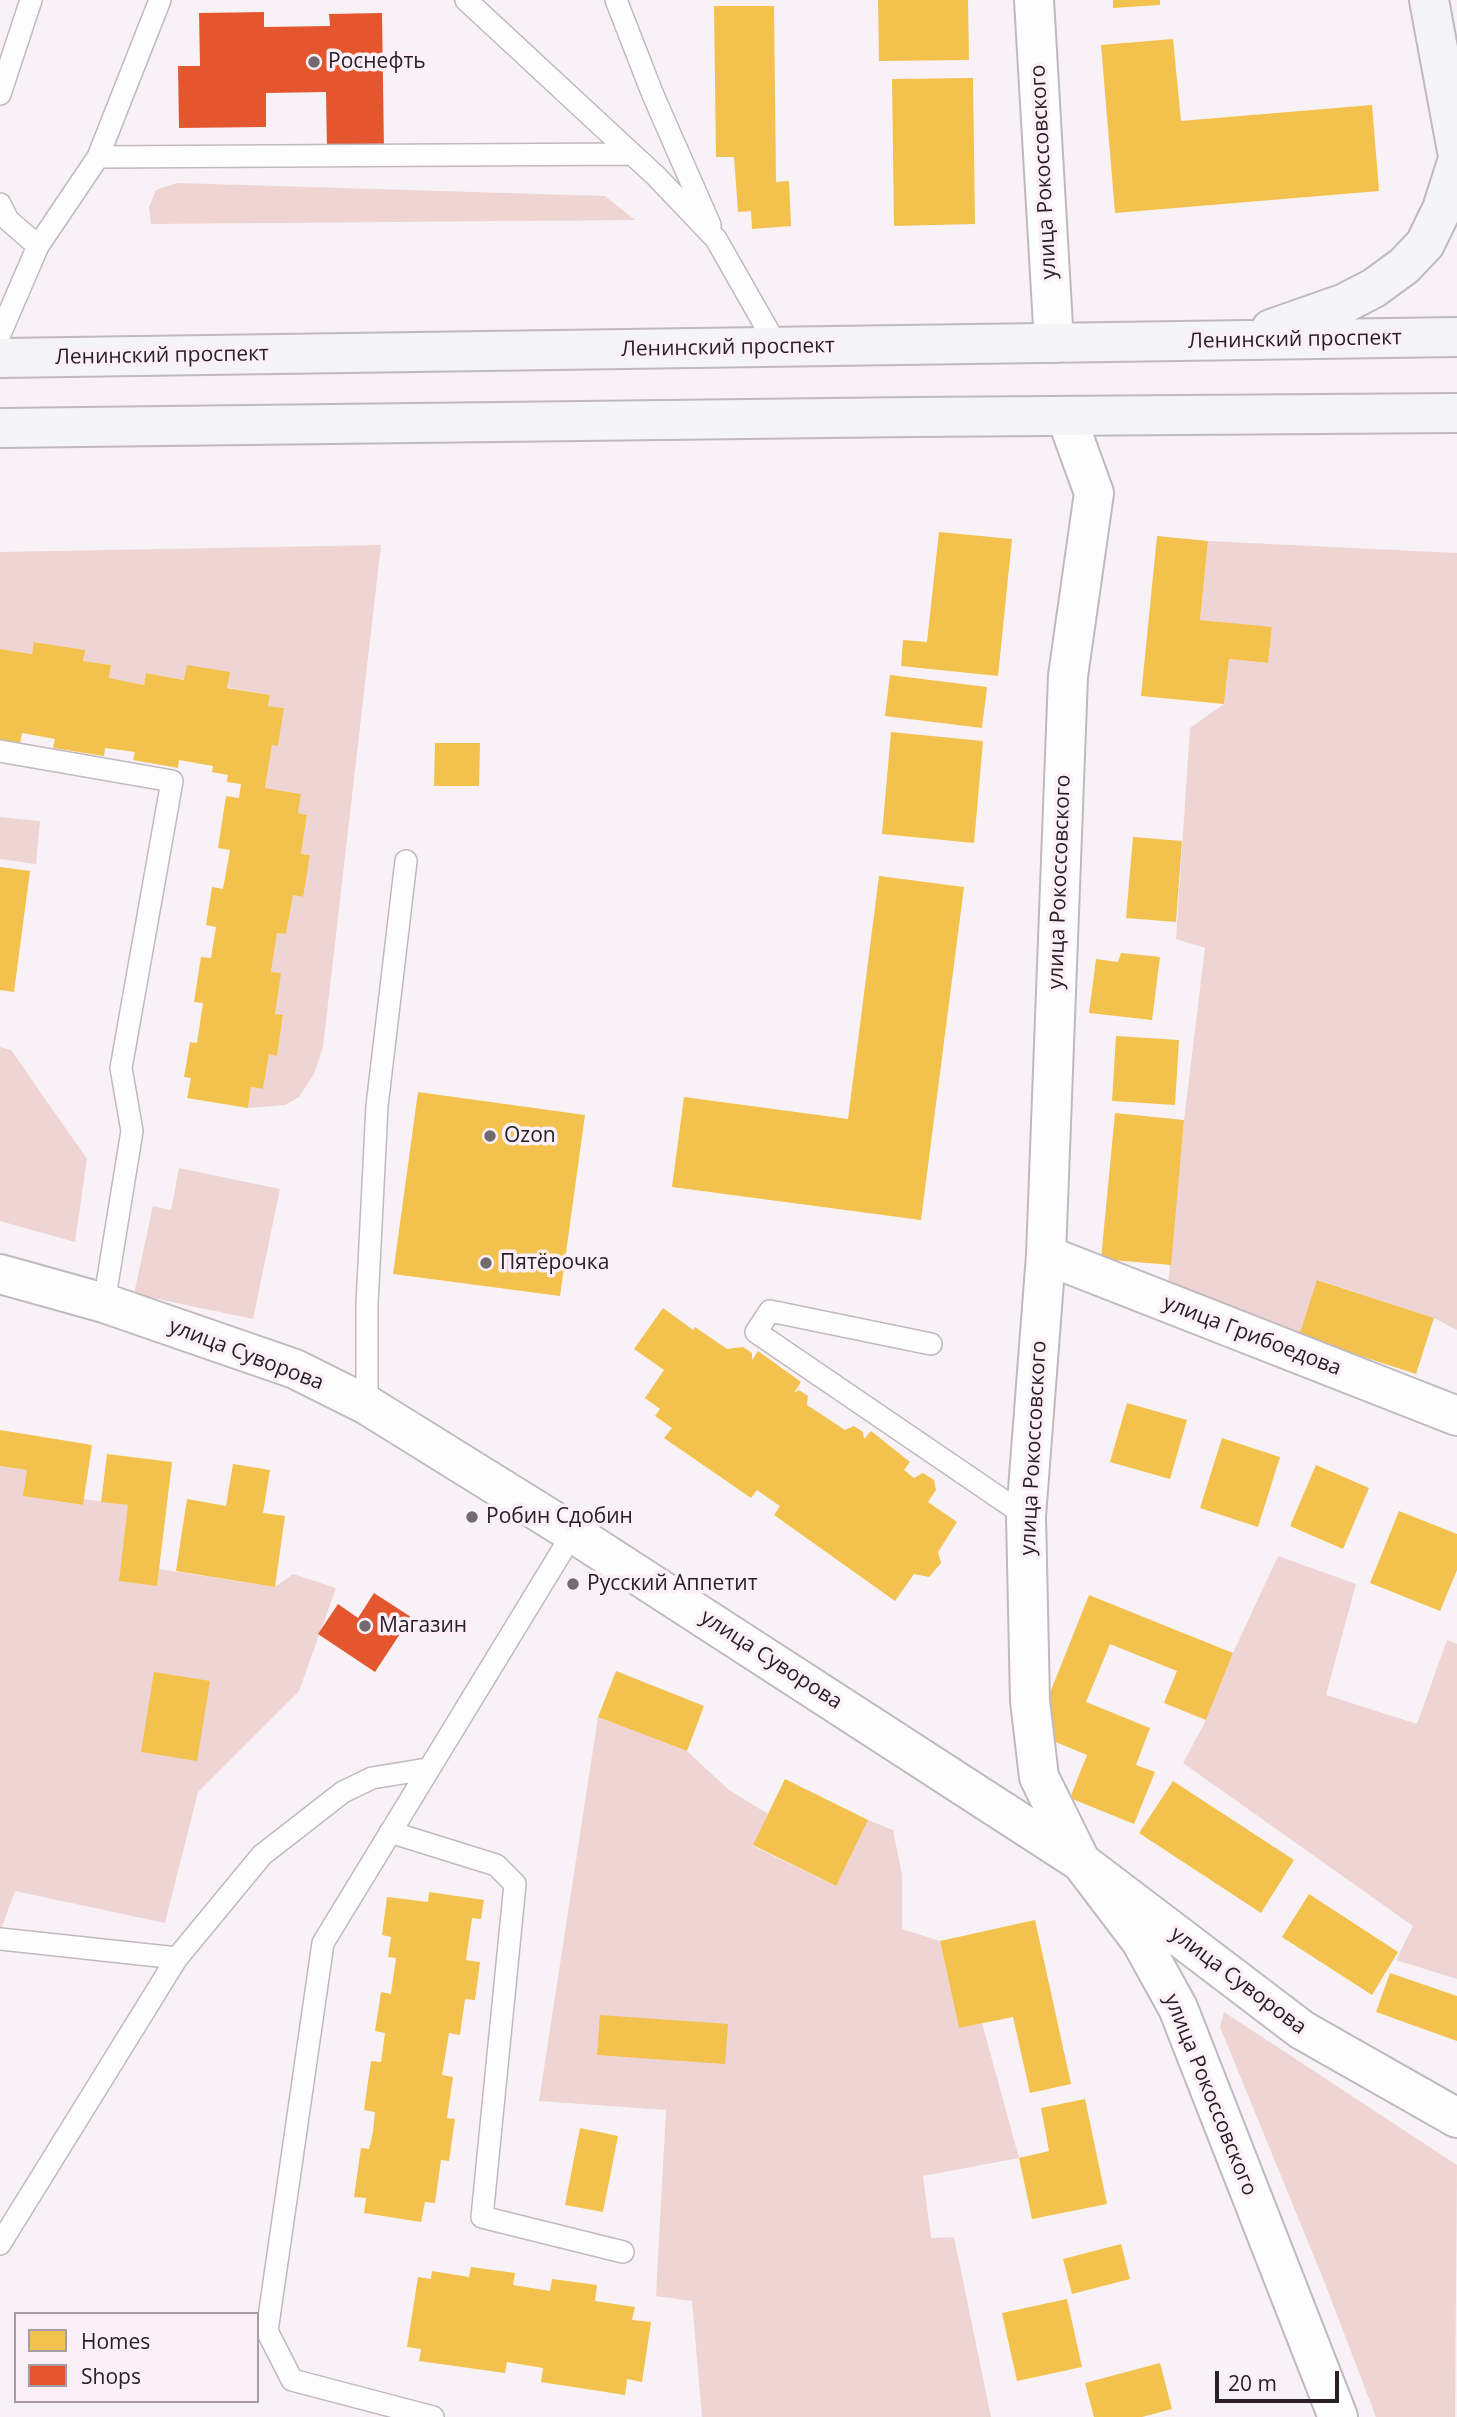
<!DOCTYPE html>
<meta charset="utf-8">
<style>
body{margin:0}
#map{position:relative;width:1457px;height:2417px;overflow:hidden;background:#f8f2f7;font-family:"Open Sans",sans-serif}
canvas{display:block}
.legend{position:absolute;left:14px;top:2312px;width:245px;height:91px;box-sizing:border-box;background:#fbeff8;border:2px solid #a89ca5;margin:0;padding:9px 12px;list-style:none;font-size:21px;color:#2b2028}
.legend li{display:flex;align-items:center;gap:14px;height:35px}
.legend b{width:35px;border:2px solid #a89ca5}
.scale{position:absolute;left:1215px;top:2371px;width:124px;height:32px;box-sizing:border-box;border:4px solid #2b2028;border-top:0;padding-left:9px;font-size:21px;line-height:24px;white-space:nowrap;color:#2b2028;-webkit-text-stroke:5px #fbeff8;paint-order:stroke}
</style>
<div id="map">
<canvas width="1457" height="2417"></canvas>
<ul class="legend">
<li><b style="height:19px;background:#f2c14e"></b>Homes</li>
<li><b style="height:19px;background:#e4572e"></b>Shops</li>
</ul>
<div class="scale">20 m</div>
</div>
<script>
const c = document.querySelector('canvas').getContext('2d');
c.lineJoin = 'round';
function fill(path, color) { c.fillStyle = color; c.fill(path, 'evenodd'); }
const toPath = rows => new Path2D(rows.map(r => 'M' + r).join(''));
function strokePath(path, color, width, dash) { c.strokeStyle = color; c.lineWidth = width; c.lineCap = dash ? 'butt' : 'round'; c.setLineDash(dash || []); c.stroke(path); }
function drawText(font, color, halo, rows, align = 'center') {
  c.font = font + ' "Open Sans",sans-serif'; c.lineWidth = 7; c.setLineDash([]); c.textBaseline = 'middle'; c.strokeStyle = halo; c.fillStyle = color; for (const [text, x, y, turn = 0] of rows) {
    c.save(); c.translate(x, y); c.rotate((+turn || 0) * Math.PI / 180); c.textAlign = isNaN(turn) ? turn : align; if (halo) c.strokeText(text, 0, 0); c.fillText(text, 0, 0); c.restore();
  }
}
fill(toPath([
 [177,183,605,196,635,220,151,224,149,207,156,190],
 [1208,541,1457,553,1457,1330,1434,1318,1318,1280,1299,1336,1168,1286,1184,1120,1205,948,1176,939,1190,728,1224,704,1229,659,1268,663,1272,628,1200,620],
 [381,545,323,1047,314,1074,299,1097,285,1105,248,1108,251,1087,263,1089,269,1054,277,1055,283,1016,275,1014,280,973,271,972,277,933,286,934,293,895,302,897,310,855,301,854,307,815,298,813,301,794,265,788,272,745,278,745,284,708,268,706,270,695,146,673,144,685,109,678,111,665,83,661,84,650,35,642,32,654,0,649,0,552],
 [0,817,40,821,36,864,0,859],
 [0,1047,11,1050,87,1159,75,1242,0,1221],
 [179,1168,280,1189,253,1319,134,1294,153,1206,171,1210],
 [0,1466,27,1470,24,1496,82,1505,83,1499,128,1505,157,1586,159,1569,275,1587,293,1574,336,1588,299,1691,198,1792,165,1923,15,1891,0,1932],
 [1278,1556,1356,1584,1326,1695,1417,1724,1447,1640,1457,1644,1457,1979,1396,1960,1413,1926,1183,1763,1206,1720,1233,1653],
 [598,1717,687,1751,729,1790,768,1814,753,1846,835,1886,868,1820,893,1830,902,1875,902,1929,940,1941,959,2028,982,2023,1019,2158,923,2176,931,2238,954,2237,991,2417,702,2417,692,2301,656,2296,666,2110,539,2101],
 [1224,2012,1457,2165,1455,2417,1376,2417,1324,2281,1220,2027]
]), '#eed4d3');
fill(toPath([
 [878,0,968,0,969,60,879,61],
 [1113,0,1160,0,1160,5,1113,8],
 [714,6,774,6,776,182,789,181,791,226,752,229,751,211,738,212,734,157,716,157],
 [1173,39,1181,121,1372,105,1379,191,1115,213,1101,45],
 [973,78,975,224,894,226,892,79],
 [939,532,1012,539,998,676,901,666,903,640,927,642],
 [1157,536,1208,541,1200,620,1272,627,1268,663,1229,659,1224,704,1141,696],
 [34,642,85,650,83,661,111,665,109,678,144,685,146,673,184,680,187,665,230,672,227,688,270,695,268,706,284,708,278,746,272,745,265,788,301,794,298,813,307,815,301,854,310,855,303,897,293,895,286,934,277,933,271,972,281,973,275,1014,283,1015,277,1056,269,1054,263,1089,251,1087,248,1108,187,1098,191,1078,184,1077,190,1042,197,1043,203,1003,194,1002,201,957,211,958,216,927,206,925,212,887,223,889,230,850,218,848,226,796,239,798,241,784,227,782,228,775,212,772,213,766,179,760,178,768,133,760,135,752,105,748,104,756,53,748,55,739,22,733,20,744,0,741,0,649,32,654],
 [890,675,987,687,982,728,885,716],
 [891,732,983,741,974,843,882,834],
 [435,743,480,743,479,786,434,786],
 [1133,837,1182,841,1176,922,1126,918],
 [0,867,30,871,14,992,0,990],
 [879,876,964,887,921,1220,672,1187,684,1097,848,1119],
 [1121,953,1160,957,1152,1020,1089,1013,1096,959,1118,962],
 [1116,1036,1179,1040,1175,1105,1112,1101],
 [418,1092,585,1115,560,1296,393,1274],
 [1115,1113,1184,1120,1171,1265,1101,1259],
 [1317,1280,1434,1318,1416,1374,1299,1336],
 [663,1308,693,1330,695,1327,727,1349,743,1347,752,1353,752,1360,758,1351,801,1382,794,1393,799,1390,808,1396,807,1405,845,1430,854,1426,863,1432,864,1439,871,1431,910,1462,904,1470,914,1478,923,1473,934,1480,936,1490,928,1502,957,1522,938,1552,941,1563,929,1577,914,1574,895,1601,774,1515,780,1506,757,1490,751,1498,664,1438,672,1428,655,1416,660,1409,645,1398,664,1370,634,1349],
 [1127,1403,1187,1420,1170,1479,1110,1462],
 [0,1430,92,1445,83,1505,23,1496,27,1470,0,1466],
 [1222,1438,1280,1457,1258,1527,1200,1508],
 [107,1454,172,1462,157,1586,119,1581,128,1505,101,1502],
 [233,1464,270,1470,263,1513,285,1516,275,1587,176,1571,187,1499,226,1506],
 [1316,1465,1369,1488,1343,1549,1290,1526],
 [1399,1511,1457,1534,1457,1570,1440,1611,1370,1583],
 [1089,1595,1233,1653,1206,1720,1164,1703,1177,1671,1110,1644,1086,1702,1150,1728,1136,1765,1155,1772,1134,1824,1070,1798,1087,1755,1034,1733],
 [616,1671,704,1706,687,1751,598,1717],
 [154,1672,210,1681,197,1761,141,1752],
 [785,1779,868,1820,836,1886,753,1845],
 [1173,1781,1294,1860,1261,1913,1139,1833],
 [429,1892,484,1900,481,1919,472,1918,466,1960,480,1962,475,2000,465,1999,460,2035,449,2033,442,2075,453,2077,447,2118,455,2119,449,2161,441,2160,435,2203,425,2202,421,2222,364,2213,366,2198,354,2197,361,2148,369,2149,373,2132,375,2112,364,2110,371,2061,381,2062,385,2033,375,2031,381,1992,391,1994,396,1958,388,1957,391,1937,382,1935,387,1897,428,1902],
 [1309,1894,1398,1952,1372,1995,1282,1937],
 [1035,1920,1071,2084,1030,2093,1013,2017,959,2028,940,1941],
 [1390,1973,1457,1996,1457,2041,1376,2012],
 [600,2015,728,2024,725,2064,597,2055],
 [1085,2099,1107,2204,1032,2219,1019,2158,1049,2151,1041,2108],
 [580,2128,618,2136,603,2212,565,2205],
 [1121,2244,1130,2279,1072,2294,1063,2259],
 [471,2267,515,2273,513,2285,550,2291,552,2279,597,2285,595,2301,635,2307,632,2320,651,2322,642,2382,627,2379,625,2395,541,2382,543,2368,507,2362,505,2373,419,2361,421,2349,407,2347,418,2277,431,2279,432,2271,469,2277],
 [1067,2299,1082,2367,1017,2381,1002,2313],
 [1160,2363,1172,2409,1142,2417,1094,2417,1085,2383]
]), '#f2c14e');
fill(toPath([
 [264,12,264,27,330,26,329,14,382,13,384,150,327,151,326,92,266,93,266,127,179,128,178,66,200,66,199,13],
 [374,1593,411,1617,375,1672,318,1634,338,1604,358,1618]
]), '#e4572e');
const lane = toPath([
 [466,0,632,154],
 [616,0,653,95,710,225],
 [0,94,31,0],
 [98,157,160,0],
 [0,204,8,220,38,246],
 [0,334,38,246,98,157,632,154,656,176,716,239,778,348],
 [0,751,172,781,121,1068,132,1131,104,1303],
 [931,1344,770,1311,756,1332,1026,1516],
 [367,1405,367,1304,377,1106,406,861],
 [390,1832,496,1865,515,1884,482,2217,623,2252],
 [0,1939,177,1958],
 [0,2244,177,1958,262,1855,343,1792,372,1778,427,1769],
 [433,2417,292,2380,267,2331,323,1943,573,1533]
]);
const street = toPath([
 [1034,0,1054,343],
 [1066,416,1094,493,1068,676,1046,1255,1026,1516,1030,1701,1039,1777,1081,1862,1141,1941,1178,2008,1338,2417],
 [1046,1255,1457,1416],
 [0,1274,104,1303,295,1369,367,1405,573,1533,1081,1862,1302,2030,1457,2118]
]);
const secondary = toPath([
 [1429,0,1457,151],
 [1271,329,1345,303,1374,288,1404,266,1425,244,1442,209,1457,162],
 [0,358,1457,337],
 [0,428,913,417,1457,413]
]);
strokePath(lane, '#c0b9bf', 24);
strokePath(street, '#c0b9bf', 42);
strokePath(secondary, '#c0b9bf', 42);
strokePath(lane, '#fefdfe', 21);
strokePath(street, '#fefdfe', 38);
strokePath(secondary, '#f5f4f6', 38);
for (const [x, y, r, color] of [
 [314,62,7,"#736a70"],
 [490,1136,7,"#736a70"],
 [486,1263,7,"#736a70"],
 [472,1517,7,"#736a70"],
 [573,1584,7,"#736a70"],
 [365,1626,7,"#736a70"]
]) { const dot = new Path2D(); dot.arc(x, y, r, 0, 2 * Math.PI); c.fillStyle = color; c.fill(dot); strokePath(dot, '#fbeff8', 2.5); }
drawText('21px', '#2b2028', '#fbeff8', [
 ["Роснефть",328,62],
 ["Ozon",504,1136],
 ["Пятёрочка",500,1263],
 ["Робин Сдобин",486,1517],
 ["Русский Аппетит",587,1584],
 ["Магазин",379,1626]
], 'left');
drawText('21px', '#2b2028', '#fbeff8', [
 ["улица Рокоссовского",1044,172,-93],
 ["Ленинский проспект",1295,340,-1],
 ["Ленинский проспект",728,348,-1],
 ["Ленинский проспект",162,356,-1],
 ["улица Рокоссовского",1060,882,-88],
 ["улица Грибоедова",1252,1336,21],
 ["улица Суворова",246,1355,21],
 ["улица Рокоссовского",1034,1448,-87],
 ["улица Суворова",771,1660,33],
 ["улица Суворова",1238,1981,37],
 ["улица Рокоссовского",1210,2095,68]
]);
</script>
